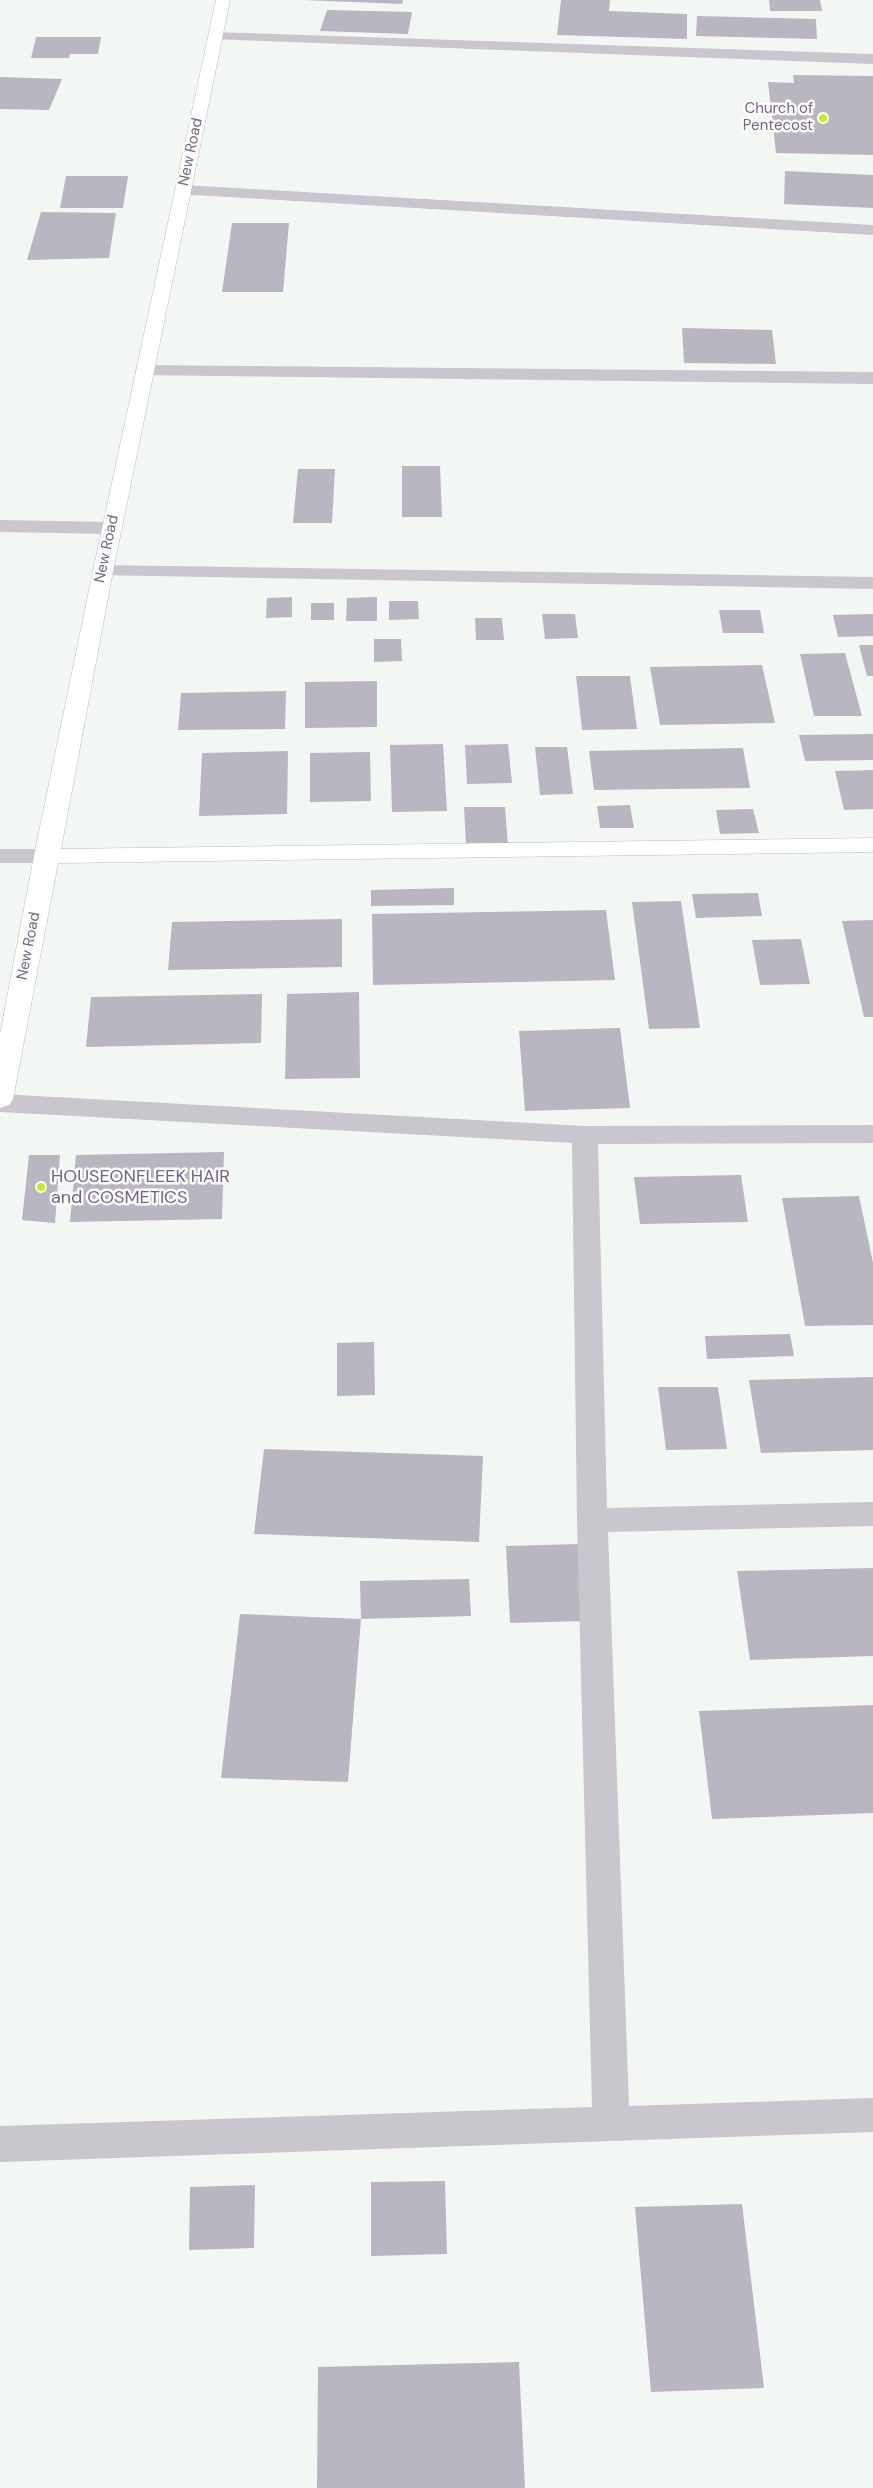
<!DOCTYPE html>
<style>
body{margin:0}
canvas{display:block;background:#f3f7f3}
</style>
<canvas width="873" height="2488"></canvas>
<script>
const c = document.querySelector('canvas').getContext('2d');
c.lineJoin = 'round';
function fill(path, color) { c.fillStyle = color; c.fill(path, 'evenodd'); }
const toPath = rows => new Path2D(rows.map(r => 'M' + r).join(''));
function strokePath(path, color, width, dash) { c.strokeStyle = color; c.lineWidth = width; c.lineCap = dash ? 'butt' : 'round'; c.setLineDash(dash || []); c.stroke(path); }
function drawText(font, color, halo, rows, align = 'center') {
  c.font = font + ' "DM Sans",sans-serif'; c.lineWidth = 5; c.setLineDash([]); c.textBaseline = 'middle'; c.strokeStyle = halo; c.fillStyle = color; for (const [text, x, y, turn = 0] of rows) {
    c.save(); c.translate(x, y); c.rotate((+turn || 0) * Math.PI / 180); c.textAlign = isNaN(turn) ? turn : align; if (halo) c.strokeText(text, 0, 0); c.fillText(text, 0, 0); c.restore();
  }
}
fill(toPath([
 [303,0,403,0,402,4],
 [561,0,610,0,609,11,687,14,687,39,557,35],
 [769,0,820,0,822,11,770,11],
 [327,10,412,12,408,34,320,31],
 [697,16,816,19,817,39,696,36],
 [36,37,101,37,98,54,70,54,69,58,31,58],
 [793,75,873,76,873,155,776,153,768,82,794,83],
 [0,77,62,79,49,110,0,109],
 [785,171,873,175,873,208,784,204],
 [66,176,128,176,123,208,60,208],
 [41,212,116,213,109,258,27,260],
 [232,223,289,223,283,292,222,292],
 [682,328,772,330,776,364,684,363],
 [402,466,440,466,442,517,402,517],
 [298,469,335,469,332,523,293,523],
 [292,597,292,617,266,618,267,598],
 [377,597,377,621,346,621,347,598],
 [389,601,418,601,419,619,389,620],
 [311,603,334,603,334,620,311,620],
 [719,610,760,610,764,633,723,633],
 [542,614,575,614,578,638,545,639],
 [873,614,873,636,838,637,833,615],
 [475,618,502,618,504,640,476,640],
 [374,639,401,639,402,661,374,662],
 [859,645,873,645,873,676,867,676],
 [845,653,862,716,814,716,800,654],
 [762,665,775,723,660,725,650,667],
 [576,676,630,676,637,729,582,730],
 [377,681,377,727,305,728,305,682],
 [286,691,285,729,178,730,181,693],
 [873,734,873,760,805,761,799,735],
 [443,744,447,811,392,812,390,745],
 [508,744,512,783,467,784,465,745],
 [535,747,567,747,573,794,540,795],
 [743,748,750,788,594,790,589,751],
 [288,751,287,814,199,816,202,753],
 [370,752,371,801,310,802,310,753],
 [873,770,873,809,844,810,835,771],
 [630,805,634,828,600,828,597,806],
 [464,807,505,807,508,845,466,846],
 [753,809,759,833,720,834,716,810],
 [454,888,454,905,371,906,371,890],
 [758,893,762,916,696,918,692,894],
 [681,901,700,1028,649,1029,632,902],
 [606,910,615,980,373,985,372,914],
 [342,919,342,967,168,970,172,922],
 [873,920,873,1017,864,1017,842,921],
 [801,939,810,984,760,985,752,940],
 [359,992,360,1078,285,1079,287,994],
 [262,994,261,1043,86,1047,91,997],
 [620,1028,630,1108,525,1111,519,1031],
 [224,1152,222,1219,70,1222,76,1155],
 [29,1155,60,1155,55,1223,22,1220],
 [741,1175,748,1222,640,1224,634,1177],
 [859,1196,873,1263,873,1325,805,1326,782,1198],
 [790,1334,794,1356,707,1359,705,1336],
 [374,1342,375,1395,337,1396,337,1343],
 [873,1377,873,1450,761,1453,749,1380],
 [658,1387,718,1387,727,1449,666,1450],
 [264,1449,483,1456,479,1542,254,1534],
 [581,1544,587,1621,510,1623,506,1546],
 [873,1568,873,1656,750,1660,737,1571],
 [469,1579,471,1616,361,1619,360,1581],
 [240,1614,361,1619,348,1782,221,1778],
 [873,1705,873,1813,712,1819,699,1711],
 [445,2181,447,2254,371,2256,371,2182],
 [255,2185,254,2248,189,2250,190,2187],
 [742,2204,764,2388,651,2392,635,2207],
 [519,2362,525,2488,317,2488,318,2367]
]), '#bab6c1');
const secondary = toPath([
 [216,0,230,0,113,571,61,849,873,838,873,852,58,863,13,1099,9,1105,0,1108,0,1034,34,856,93,571,216,0]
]);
strokePath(secondary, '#bcb8c2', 1);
fill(toPath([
 [0,520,112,522,119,524,122,528,119,532,112,534,0,532,0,520]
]), '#c9c6cd');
fill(toPath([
 [215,32,873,54,873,64,210,39,208,36,210,33,215,32],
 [183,185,873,225,873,235,177,194,175,190,177,186,183,185],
 [144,365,873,372,873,384,137,375,135,371,137,367,144,365],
 [103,565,873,577,873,589,96,575,93,571,96,567,103,565],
 [0,849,46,849,54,851,58,856,54,861,46,863,0,863,0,849],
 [0,1094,585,1126,873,1125,873,1143,598,1144,607,1508,873,1502,873,1526,608,1532,629,2106,873,2098,873,2132,0,2162,0,2126,592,2107,577,1520,572,1143,0,1112,0,1094]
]), '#c9c6cd');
fill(secondary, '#fff');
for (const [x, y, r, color] of [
 [823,118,5,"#c1f01b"],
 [41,1187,5,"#c1f01b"]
]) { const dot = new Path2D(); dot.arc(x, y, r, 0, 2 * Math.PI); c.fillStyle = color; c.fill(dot); strokePath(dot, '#fff', 2); }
drawText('15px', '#736487', '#fff', [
 ["Church of",813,109],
 ["Pentecost",813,126]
], 'right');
drawText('15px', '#736487', '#fff', [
 ["New Road",191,152,-78],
 ["New Road",107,549,-78],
 ["New Road",29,946,-79]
]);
drawText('18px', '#736487', '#fff', [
 ["HOUSEONFLEEK HAIR",51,1177],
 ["and COSMETICS",51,1198]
], 'left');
</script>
